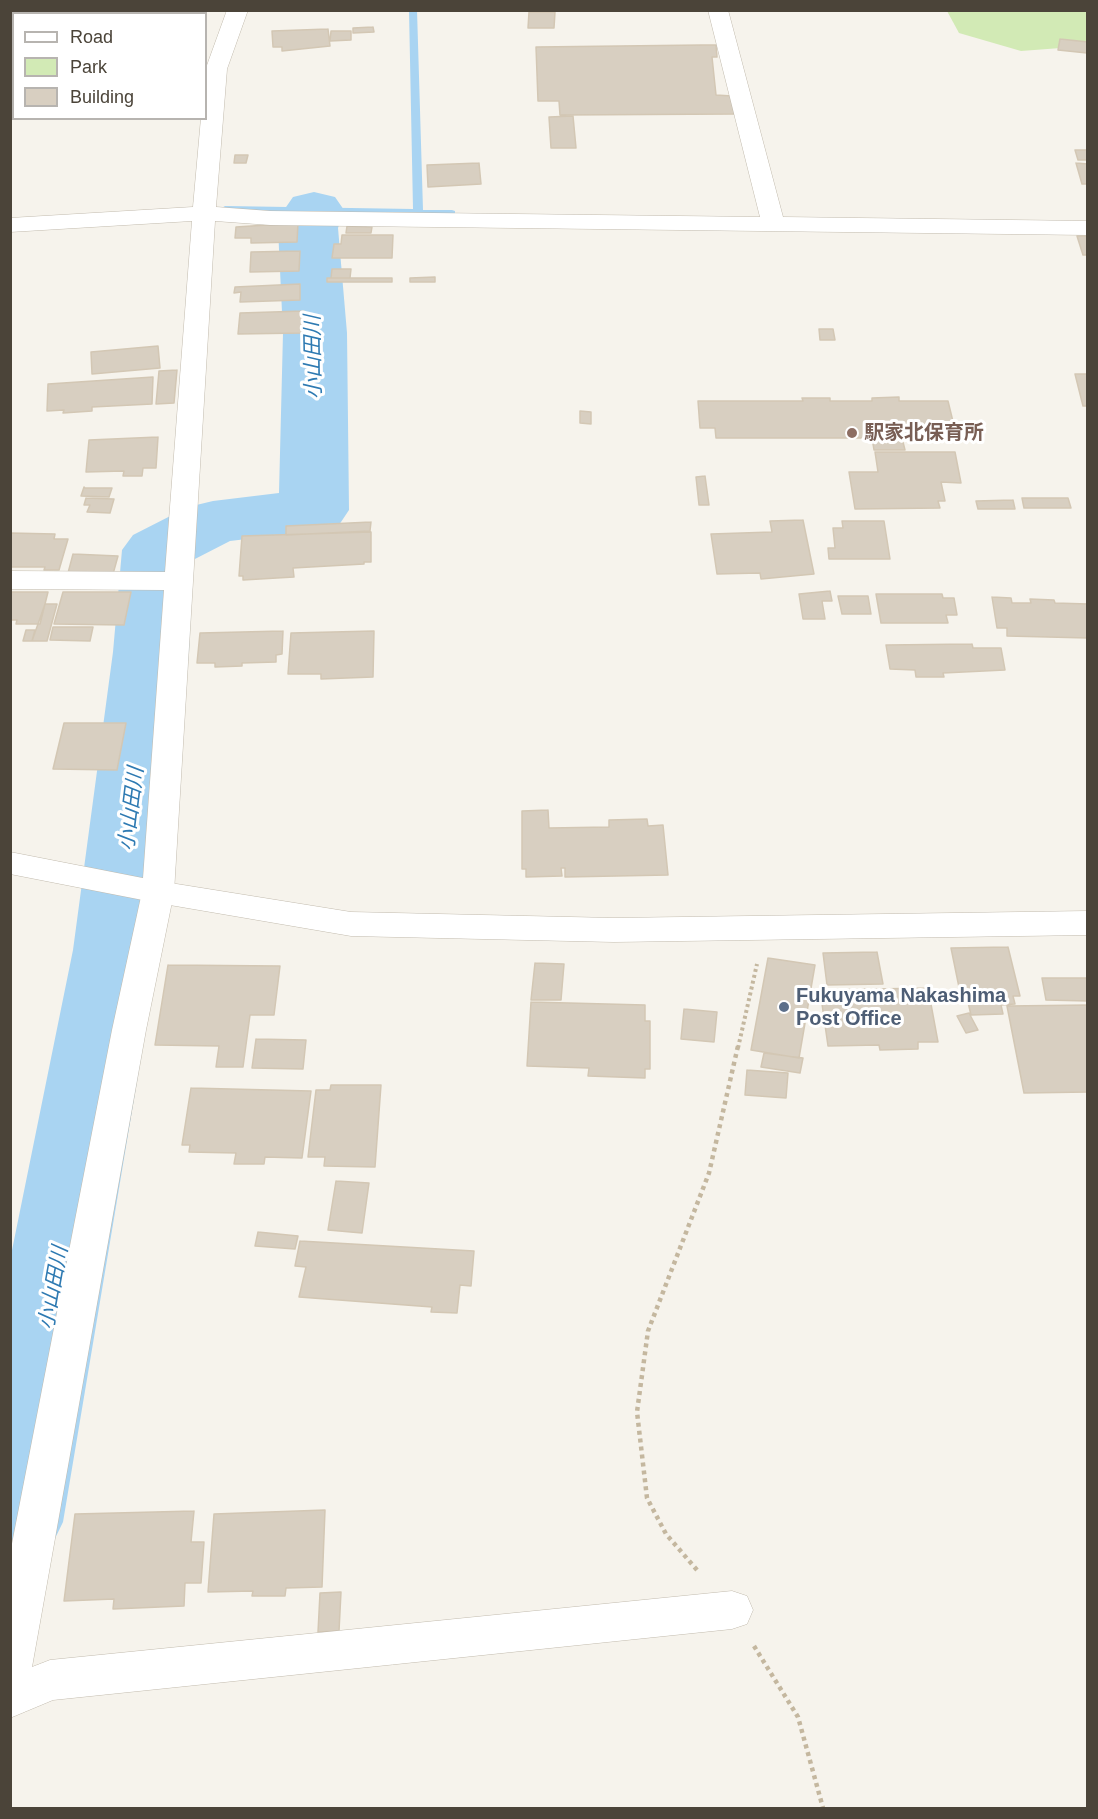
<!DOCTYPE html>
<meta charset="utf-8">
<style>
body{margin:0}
#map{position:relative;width:1098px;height:1819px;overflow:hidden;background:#f6f3ec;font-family:Helvetica,sans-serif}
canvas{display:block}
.frame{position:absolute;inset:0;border:12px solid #4b4439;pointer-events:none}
.legend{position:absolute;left:12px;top:12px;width:195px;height:108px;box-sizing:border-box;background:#fff;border:2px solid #b7b4b0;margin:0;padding:8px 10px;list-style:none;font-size:18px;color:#4b4439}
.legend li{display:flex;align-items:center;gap:12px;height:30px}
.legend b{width:30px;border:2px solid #b7b4b0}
</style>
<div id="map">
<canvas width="1098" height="1819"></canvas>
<div class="frame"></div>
<ul class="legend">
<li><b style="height:8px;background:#fff"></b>Road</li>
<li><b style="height:16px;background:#d2eab5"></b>Park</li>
<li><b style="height:16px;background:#d8cfc1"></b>Building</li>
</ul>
</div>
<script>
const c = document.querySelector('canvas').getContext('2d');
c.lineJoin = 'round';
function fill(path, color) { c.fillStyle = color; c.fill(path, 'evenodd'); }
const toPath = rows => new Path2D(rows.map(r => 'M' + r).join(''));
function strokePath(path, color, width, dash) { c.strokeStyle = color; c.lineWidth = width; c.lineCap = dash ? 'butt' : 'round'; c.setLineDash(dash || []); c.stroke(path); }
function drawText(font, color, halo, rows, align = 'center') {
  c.font = font + ' Helvetica,"Noto Sans JP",sans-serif'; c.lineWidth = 6; c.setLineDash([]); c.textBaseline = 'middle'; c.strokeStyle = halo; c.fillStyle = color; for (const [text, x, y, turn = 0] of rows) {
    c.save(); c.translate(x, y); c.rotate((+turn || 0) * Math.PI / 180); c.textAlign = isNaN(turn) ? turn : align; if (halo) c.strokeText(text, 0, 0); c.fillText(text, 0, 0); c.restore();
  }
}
fill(toPath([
 [947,11,1087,11,1087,46,1021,51,959,33]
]), '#d2eab5');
fill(toPath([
 [409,10,417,10,423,210,452,210,455,211,455,215,222,211,220,209,225,206,413,209,409,10]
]), '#a9d4f2');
fill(toPath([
 [314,192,335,197,344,210,338,228,347,333,349,510,339,525,314,531,230,541,193,560,189,652,159,950,63,1522,47,1555,10,1569,10,1260,73,950,113,652,122,550,133,535,188,507,213,501,279,493,283,333,278,228,284,210,293,197,314,192]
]), '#a9d4f2');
const building = toPath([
 [529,12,555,12,554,28,528,28,529,12],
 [373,27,374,32,353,33,353,28,373,27],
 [328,29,330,46,282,51,282,47,273,47,272,31,328,29],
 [331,31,351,31,351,40,330,41,331,31],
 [1060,39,1088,42,1087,53,1058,50,1060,39],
 [702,45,716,45,717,57,712,57,716,95,732,96,734,114,560,115,559,101,538,101,536,47,702,45],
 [573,116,576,148,551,148,549,117,573,116],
 [1075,150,1088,150,1088,160,1078,160,1075,150],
 [235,155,248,155,246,163,234,163,235,155],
 [479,163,481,184,428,187,427,165,479,163],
 [1076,163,1088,164,1088,184,1082,184,1076,163],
 [298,223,297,242,251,243,251,238,235,238,236,227,298,223],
 [347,226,372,227,371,233,346,233,347,226],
 [342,235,393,235,392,258,332,258,334,244,341,244,342,235],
 [1077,236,1088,236,1088,255,1083,255,1077,236],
 [300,251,299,271,250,272,251,252,300,251],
 [332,269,351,269,350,278,331,278,332,269],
 [435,277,435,282,410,282,410,278,435,277],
 [327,278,392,278,392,282,327,282,327,278],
 [300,284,300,300,240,302,241,292,234,293,235,287,300,284],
 [304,311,302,333,238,334,240,313,304,311],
 [819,329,833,329,835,340,820,340,819,329],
 [158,346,160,368,92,374,91,352,158,346],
 [177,370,174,403,156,404,159,371,177,370],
 [1075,374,1088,374,1088,406,1083,406,1075,374],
 [153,377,152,404,92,407,92,411,63,413,64,410,47,411,48,384,153,377],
 [899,397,899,401,948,401,957,438,902,438,905,450,874,450,872,438,716,438,715,428,700,428,698,401,803,401,802,398,830,398,830,401,872,401,872,398,899,397],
 [580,411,591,412,591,424,580,423,580,411],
 [158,437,156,468,143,468,142,476,123,476,124,471,86,472,89,440,158,437],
 [875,452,955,452,961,483,941,482,945,501,938,501,940,508,855,509,849,472,878,472,875,452],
 [705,476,709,505,699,505,696,477,705,476],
 [84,487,85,488,112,488,109,497,81,496,84,487],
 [86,498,114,499,110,513,87,512,90,505,84,505,86,498],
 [1022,498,1068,498,1071,508,1024,508,1022,498],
 [1013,500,1015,509,978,509,976,501,1013,500],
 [803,520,814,574,761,579,760,573,717,574,711,534,772,532,770,521,803,520],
 [842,521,884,521,890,559,829,559,828,548,835,548,833,528,843,528,842,521],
 [371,522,370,531,286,535,286,526,371,522],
 [371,532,371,562,364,562,364,564,293,568,294,577,243,580,243,576,239,576,242,536,371,532],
 [10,533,55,534,54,539,68,539,59,570,44,570,45,567,10,567,10,533],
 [73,554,118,556,113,574,68,573,73,554],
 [830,591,832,601,822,601,825,619,803,619,799,594,830,591],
 [10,592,48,592,40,624,16,624,17,620,10,620,10,592],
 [63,592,131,592,124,625,54,624,63,592],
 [876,594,942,594,943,598,954,598,957,615,946,615,948,623,881,623,876,594],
 [838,596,868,596,871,614,842,614,838,596],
 [992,597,1011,598,1012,603,1031,603,1030,599,1054,600,1055,603,1088,604,1088,638,1007,636,1007,628,997,628,992,597],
 [45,604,57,604,47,641,32,641,45,604],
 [53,627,93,627,90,641,50,640,53,627],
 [26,630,35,630,32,641,23,641,26,630],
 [283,631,282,654,276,655,276,662,242,663,242,666,215,667,215,663,197,663,200,633,283,631],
 [374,631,373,677,321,679,321,674,288,674,291,633,374,631],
 [972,644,973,648,1001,648,1005,670,943,673,944,677,916,677,915,670,890,669,886,645,972,644],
 [64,723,126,723,117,770,53,769,64,723],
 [548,810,549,828,609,827,609,820,647,819,648,826,663,825,668,875,565,877,565,868,561,868,562,876,526,877,526,869,522,869,522,811,548,810],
 [1008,947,1020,996,1013,996,1015,1004,1001,1005,1003,1014,971,1015,967,998,961,997,951,948,1008,947],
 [877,952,883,984,827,985,823,953,877,952],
 [768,958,815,965,799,1058,751,1050,768,958],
 [535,963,564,964,561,1000,531,1000,535,963],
 [168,965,280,966,274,1015,250,1015,243,1067,216,1067,219,1046,155,1045,168,965],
 [1042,978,1087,978,1088,1001,1046,1000,1042,978],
 [928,988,938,1042,918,1042,918,1049,880,1050,879,1045,828,1046,820,990,928,988],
 [531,1002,645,1005,645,1021,650,1021,650,1069,645,1069,645,1078,588,1076,589,1068,527,1066,531,1002],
 [1088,1005,1088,1092,1024,1093,1007,1006,1088,1005],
 [684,1009,717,1012,714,1042,681,1039,684,1009],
 [969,1013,978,1030,966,1033,957,1016,969,1013],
 [256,1039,306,1040,303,1069,252,1068,256,1039],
 [764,1053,803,1058,800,1073,761,1067,764,1053],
 [747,1070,788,1073,786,1098,745,1095,747,1070],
 [331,1085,381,1085,375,1167,324,1166,325,1157,308,1157,316,1090,330,1090,331,1085],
 [191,1088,311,1091,302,1158,265,1157,264,1164,234,1164,236,1153,189,1152,190,1145,182,1145,191,1088],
 [336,1181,369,1183,362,1233,328,1230,336,1181],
 [258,1232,298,1236,295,1249,255,1246,258,1232],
 [300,1241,474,1251,471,1286,460,1285,457,1313,431,1312,432,1307,299,1297,306,1267,295,1266,300,1241],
 [325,1510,322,1587,286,1588,285,1596,252,1596,253,1591,208,1592,214,1514,325,1510],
 [194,1511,191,1542,204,1542,201,1583,185,1583,184,1606,113,1609,114,1599,64,1601,75,1514,194,1511],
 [341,1592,339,1631,318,1632,320,1593,341,1592]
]);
fill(building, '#d8cfc1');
strokePath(building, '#d3c7b4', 1.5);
const minor = toPath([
 [227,10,248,10,227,69,216,207,270,211,760,217,708,10,728,10,783,217,1088,221,1088,235,270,225,215,221,174,892,146,1030,32,1667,50,1660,732,1591,747,1596,753,1610,747,1624,732,1629,53,1700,10,1718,10,1554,112,1030,142,892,164,590,10,589,10,571,165,572,192,221,10,232,10,218,193,207,201,118,206,118,206,68,227,10]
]);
const tertiary = toPath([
 [10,852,158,881,351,912,614,918,1088,911,1088,935,614,942,351,936,158,903,10,874,10,852]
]);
strokePath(minor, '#c2bbae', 1);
strokePath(tertiary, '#c2bbae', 1);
strokePath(toPath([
 [738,1048,757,964]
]), '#c4b79f', 4, [3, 3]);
strokePath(toPath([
 [697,1570,666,1534,647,1498,637,1412,648,1331,709,1173,738,1046],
 [754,1646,798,1717,823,1808]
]), '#c4b79f', 4.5, [4, 4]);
fill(minor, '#fff');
fill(tertiary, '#fff');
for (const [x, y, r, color] of [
 [852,433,6,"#8d6e63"],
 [784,1007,6,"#5c6f8a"]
]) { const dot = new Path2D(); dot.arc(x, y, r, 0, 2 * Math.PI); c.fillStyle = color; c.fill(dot); strokePath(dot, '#fff', 2); }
drawText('bold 20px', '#785e54', '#fff', [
 ["駅家北保育所",864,433]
], 'left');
drawText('bold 20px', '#4e5e75', '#fff', [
 ["Fukuyama Nakashima",796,996],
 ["Post Office",796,1019]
], 'left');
drawText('italic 21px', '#2e7ab2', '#fff', [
 ["小山田川",314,357,-91],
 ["小山田川",132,809,-83],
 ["小山田川",54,1288,-80]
]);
</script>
